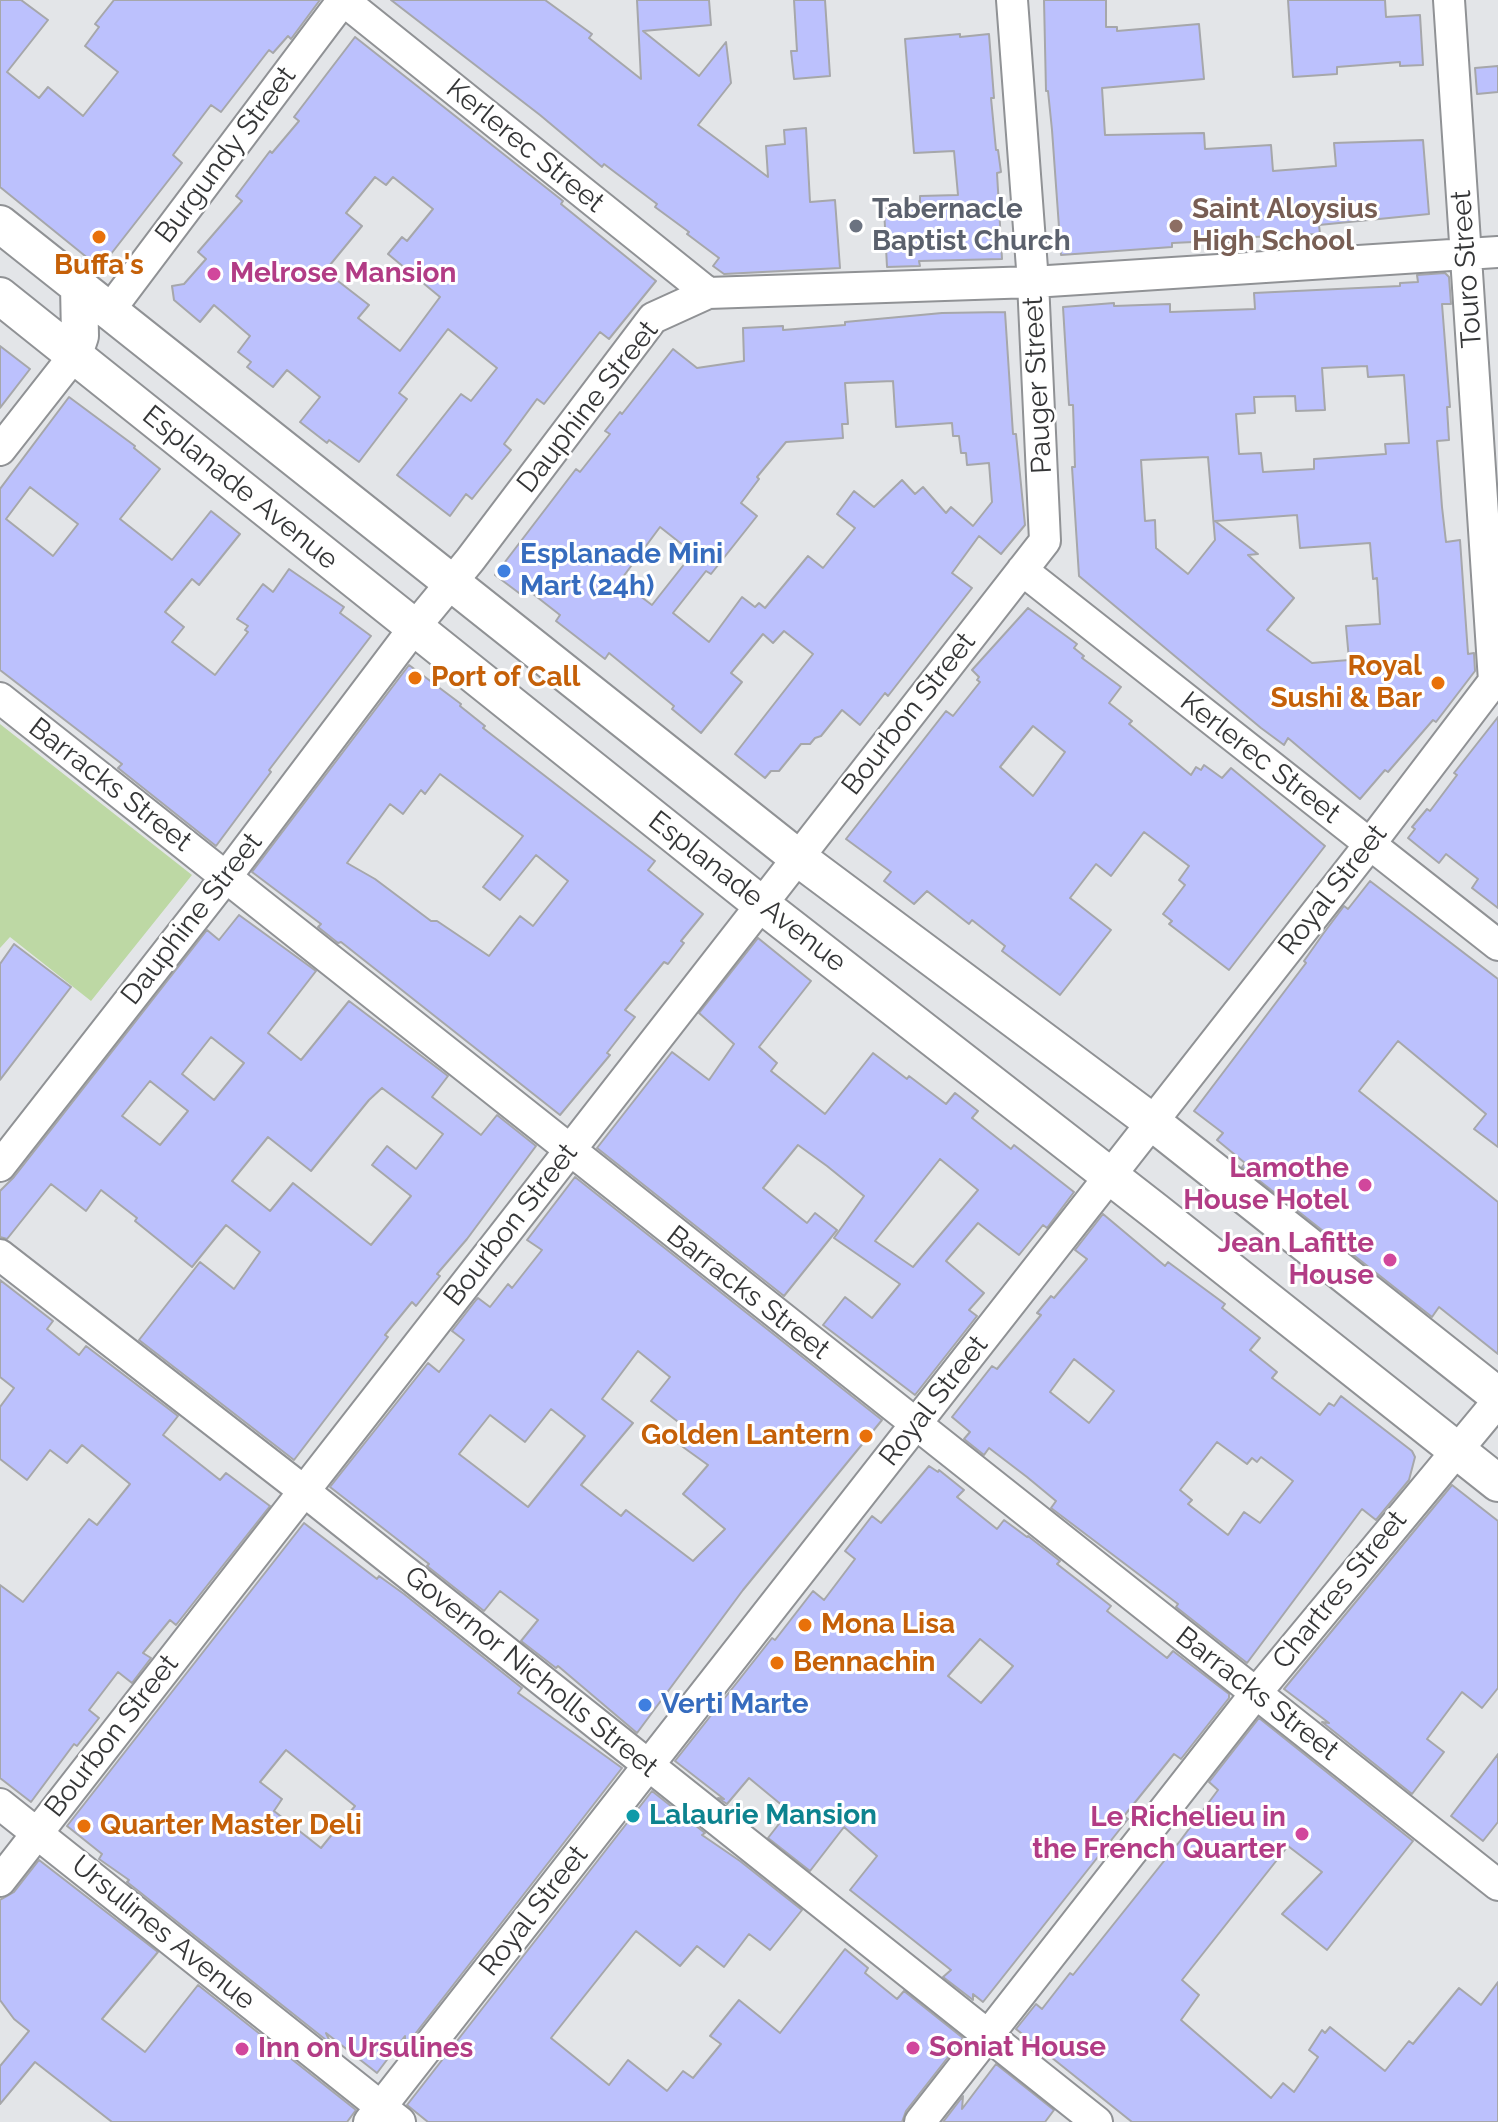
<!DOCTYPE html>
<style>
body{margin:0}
canvas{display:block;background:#e3e5e8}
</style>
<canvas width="1498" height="2122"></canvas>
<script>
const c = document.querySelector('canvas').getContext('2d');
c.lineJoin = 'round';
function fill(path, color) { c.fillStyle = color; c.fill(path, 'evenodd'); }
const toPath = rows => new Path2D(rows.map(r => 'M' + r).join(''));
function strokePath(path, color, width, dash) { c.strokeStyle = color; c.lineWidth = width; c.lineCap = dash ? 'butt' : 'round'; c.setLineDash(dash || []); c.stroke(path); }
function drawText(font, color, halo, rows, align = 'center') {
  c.font = font + ' Raleway,sans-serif'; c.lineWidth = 6; c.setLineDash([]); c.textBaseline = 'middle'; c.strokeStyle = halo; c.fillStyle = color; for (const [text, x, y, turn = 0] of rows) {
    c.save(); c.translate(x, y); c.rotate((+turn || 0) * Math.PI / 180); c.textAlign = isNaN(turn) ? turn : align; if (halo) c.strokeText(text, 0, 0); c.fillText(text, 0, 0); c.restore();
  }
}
fill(toPath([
 [0,724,192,875,91,1001,10,937,0,948]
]), '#bdd8a4');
const building = toPath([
 [0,0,21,0,48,20,7,72,39,98,48,87,83,116,118,72,85,46,99,27,95,24,114,0,320,0,291,39,288,36,273,53,269,50,221,112,211,105,173,155,182,163,100,268,0,187,0,0],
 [391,0,545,0,592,34,589,38,641,79,637,0,709,0,711,25,643,31,699,76,726,42,731,83,698,125,768,177,766,146,785,144,784,130,806,128,810,202,835,200,840,268,724,274,713,266,719,258,687,234,689,232,655,207,657,204,604,164,602,167,540,115,391,0],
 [794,0,825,0,830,76,794,79,791,51,797,51,794,0],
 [1044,0,1106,0,1106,27,1117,27,1117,31,1199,24,1204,79,1102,88,1105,135,1204,133,1205,149,1271,145,1273,171,1336,166,1334,143,1423,140,1429,214,1319,225,1320,234,1253,237,1253,241,1215,243,1215,241,1172,243,1172,247,1061,255,1052,130,1048,91,1046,91,1044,0],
 [1288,0,1385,0,1386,17,1420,15,1423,65,1400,66,1400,62,1337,67,1337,74,1293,77,1288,0],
 [960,34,960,37,989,34,994,98,991,98,996,150,998,150,1001,172,997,173,1002,259,919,261,920,266,887,267,884,208,920,206,920,196,958,195,954,151,914,153,905,39,960,34],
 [355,37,563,201,561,204,656,281,609,339,600,332,544,404,537,399,504,444,511,450,472,499,466,494,450,516,397,475,461,394,471,401,497,368,448,329,399,393,407,399,359,462,329,440,327,443,300,422,320,397,287,370,273,387,247,367,251,362,238,352,250,336,214,305,200,322,174,300,172,286,184,284,206,259,198,252,242,201,236,196,270,151,272,153,299,121,294,117,355,37],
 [375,177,386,185,393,177,433,209,407,241,402,237,388,254,440,297,400,351,358,318,369,305,325,271,362,226,346,213,375,177],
 [1498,66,1498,92,1477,94,1475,68,1498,66],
 [1445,273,1449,277,1451,304,1442,304,1450,407,1447,407,1449,440,1437,441,1442,507,1446,542,1460,540,1468,654,1474,653,1475,671,1436,722,1433,720,1388,772,1385,770,1360,799,1288,738,1284,745,1261,728,1079,576,1072,467,1075,467,1073,405,1069,405,1063,307,1114,303,1114,306,1170,304,1170,312,1255,309,1254,293,1400,286,1400,283,1418,282,1417,275,1445,273],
 [1367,366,1368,377,1404,375,1409,443,1385,444,1386,454,1314,459,1314,469,1263,472,1261,453,1239,454,1236,414,1255,413,1254,397,1295,396,1296,411,1325,410,1322,368,1367,366],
 [1208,457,1215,540,1188,574,1156,548,1155,520,1145,521,1141,460,1208,457],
 [1297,515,1300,548,1370,543,1373,579,1377,578,1380,624,1346,626,1349,660,1312,663,1267,630,1294,598,1248,555,1258,554,1215,521,1297,515],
 [1005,312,1013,434,1016,434,1025,525,1001,554,979,536,952,573,972,588,888,696,885,693,860,725,842,710,821,736,815,738,810,744,801,744,779,771,771,771,765,778,735,754,813,654,784,631,773,643,763,634,731,673,742,682,701,733,672,709,674,706,609,653,605,659,556,621,560,615,528,590,523,596,495,575,576,469,580,472,610,434,605,431,620,412,622,414,673,349,697,368,744,361,743,328,783,326,783,330,845,325,845,322,942,313,1005,312],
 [893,381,896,427,952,423,953,436,959,436,961,453,966,453,967,465,989,463,992,502,973,526,951,507,946,513,923,487,915,494,902,480,874,507,854,491,837,514,855,528,823,568,808,556,765,608,759,603,755,607,742,597,709,642,673,613,706,571,711,574,757,516,741,503,759,479,757,477,786,442,843,438,842,424,848,424,845,383,893,381],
 [660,527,693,553,652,605,620,581,660,527],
 [0,346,30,369,0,408,0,346],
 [69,397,135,446,134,448,160,469,120,519,172,560,211,511,240,534,199,585,192,579,165,612,184,627,172,642,215,675,248,632,245,630,248,626,237,619,263,584,273,592,289,569,344,607,340,613,371,636,269,770,271,772,216,846,118,768,122,764,0,670,0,489,69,397],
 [30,487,78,524,53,556,6,519,30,487],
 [1028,608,1077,644,1074,648,1084,656,1082,658,1121,687,1109,703,1132,721,1129,724,1191,775,1196,767,1201,770,1204,765,1222,778,1231,768,1325,846,1229,970,1169,924,1172,921,1163,914,1185,885,1179,880,1189,866,1144,832,1111,876,1096,864,1070,898,1111,930,1060,995,1002,951,1005,946,972,920,969,924,927,891,914,904,884,881,891,872,846,839,946,711,953,716,980,682,977,680,979,677,972,670,1028,608],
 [1033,726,1065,752,1033,796,1000,767,1033,726],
 [409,665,461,704,460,706,485,726,483,728,655,861,648,870,703,914,681,941,684,943,668,964,664,962,625,1010,635,1017,607,1053,610,1055,560,1115,341,942,338,943,318,927,321,924,252,872,409,665],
 [440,774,523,836,483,887,500,900,536,855,568,881,533,926,520,916,489,956,437,921,431,921,375,879,347,863,390,804,403,814,421,790,425,794,440,774],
 [1498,717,1498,908,1472,888,1478,879,1446,854,1439,863,1408,838,1415,829,1412,827,1427,809,1430,811,1457,775,1454,773,1498,717],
 [1370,881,1498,979,1498,1147,1474,1129,1486,1114,1398,1041,1359,1091,1498,1202,1498,1354,1439,1307,1432,1317,1242,1167,1245,1163,1217,1140,1223,1133,1194,1111,1306,963,1304,961,1323,934,1344,906,1348,909,1370,881],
 [239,915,316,971,268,1033,301,1060,349,1001,448,1076,432,1097,481,1135,497,1115,536,1146,467,1239,437,1274,440,1276,416,1306,412,1302,385,1335,388,1337,294,1460,139,1340,200,1262,234,1289,260,1252,226,1225,192,1267,135,1221,137,1218,101,1190,86,1211,51,1184,7,1239,0,1237,0,1191,14,1177,207,930,219,940,239,915],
 [211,1037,244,1063,214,1100,182,1074,211,1037],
 [150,1081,188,1111,160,1145,122,1116,150,1081],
 [382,1088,443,1134,416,1169,387,1146,372,1165,411,1196,371,1245,293,1183,270,1211,232,1181,268,1137,311,1171,369,1100,382,1088],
 [758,938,811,981,759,1047,777,1063,771,1071,825,1114,873,1053,907,1079,909,1076,946,1104,955,1093,978,1111,972,1118,1011,1149,1014,1145,1074,1192,1047,1228,1043,1225,1019,1255,978,1223,946,1261,984,1293,969,1310,977,1316,915,1395,823,1325,845,1297,872,1318,900,1284,834,1238,864,1196,827,1166,798,1145,763,1188,807,1223,815,1213,837,1230,784,1296,597,1148,672,1052,709,1080,734,1044,699,1013,758,938],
 [940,1159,978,1190,913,1267,875,1241,940,1159],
 [14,944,71,987,0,1080,0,964,14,944],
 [575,1177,882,1420,743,1590,637,1733,558,1666,556,1668,521,1641,538,1620,500,1591,484,1611,427,1566,429,1564,330,1487,428,1363,439,1372,464,1340,452,1331,476,1300,478,1298,490,1307,508,1284,512,1288,542,1250,527,1240,575,1177],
 [638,1351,670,1377,651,1401,686,1428,676,1442,708,1465,683,1494,725,1529,693,1561,626,1510,621,1516,581,1485,633,1423,602,1399,638,1351],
 [551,1409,585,1436,528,1507,459,1454,490,1415,525,1442,551,1409],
 [1103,1214,1165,1266,1168,1262,1225,1304,1222,1308,1260,1338,1250,1350,1277,1372,1272,1378,1320,1415,1329,1403,1334,1406,1341,1396,1412,1451,1415,1457,1409,1480,1376,1520,1362,1509,1247,1663,1176,1607,1178,1604,1051,1508,1056,1501,1027,1477,989,1448,984,1455,964,1439,970,1432,952,1417,992,1366,997,1369,1041,1315,1037,1313,1051,1296,1054,1298,1087,1259,1075,1250,1103,1214],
 [1074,1359,1114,1391,1089,1423,1050,1392,1074,1359],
 [1217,1442,1247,1464,1252,1458,1257,1462,1261,1457,1293,1481,1260,1523,1244,1512,1228,1535,1188,1504,1192,1500,1180,1490,1217,1442],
 [0,1280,53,1321,47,1329,79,1355,86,1346,178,1416,163,1435,220,1480,226,1473,270,1506,176,1625,170,1620,143,1653,151,1658,132,1683,118,1672,89,1710,99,1718,77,1746,74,1744,31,1802,0,1778,0,1585,23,1602,89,1519,97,1525,130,1484,82,1445,67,1463,50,1450,27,1480,0,1459,0,1407,14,1388,0,1377,0,1280],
 [929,1466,938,1472,939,1470,964,1490,957,1497,997,1529,1004,1520,1027,1537,1028,1536,1060,1561,1057,1564,1111,1606,1107,1611,1167,1658,1173,1651,1229,1694,1229,1698,1181,1759,1174,1754,1124,1816,1128,1819,983,2002,973,1994,973,2000,943,1977,951,1970,850,1890,877,1856,844,1827,810,1871,768,1838,789,1811,749,1778,727,1804,718,1798,724,1799,675,1761,772,1638,775,1640,813,1591,824,1600,855,1559,845,1551,872,1516,881,1523,929,1466],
 [980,1639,1013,1666,981,1703,948,1676,980,1639],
 [1452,1485,1498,1521,1498,1688,1482,1708,1462,1692,1427,1739,1444,1752,1412,1794,1322,1722,1329,1723,1284,1689,1452,1485],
 [304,1523,377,1579,379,1576,404,1594,522,1688,518,1693,622,1768,405,2047,405,2036,377,2073,326,2033,331,2044,127,1882,129,1880,99,1859,102,1854,67,1826,304,1523],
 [286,1750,355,1806,321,1848,274,1811,282,1799,260,1782,286,1750],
 [1259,1718,1413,1841,1327,1950,1282,1914,1322,1872,1288,1846,1182,1980,1199,1995,1181,2020,1271,2098,1283,2083,1294,2092,1318,2057,1309,2050,1322,2030,1325,2033,1330,2027,1385,2071,1409,2041,1413,2044,1459,1988,1481,2005,1498,1982,1498,2122,1132,2122,1016,2029,1036,2004,1042,2009,1070,1973,1073,1975,1180,1841,1218,1790,1209,1782,1259,1718],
 [1498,1754,1498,1822,1483,1841,1451,1816,1498,1754],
 [652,1791,705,1833,702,1835,740,1861,802,1910,770,1950,749,1934,724,1967,697,1946,680,1966,636,1931,551,2038,609,2085,628,2060,667,2091,683,2071,693,2078,721,2044,710,2036,739,2000,780,2033,845,1949,868,1968,865,1973,897,1999,904,1991,963,2038,906,2111,902,2122,428,2122,407,2105,652,1791],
 [39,1860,158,1952,102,2019,145,2052,198,1985,356,2110,347,2122,112,2122,35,2062,0,2104,0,2066,29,2031,14,2019,0,2000,0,1900,14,1892,39,1860],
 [996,2064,1054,2110,1045,2122,943,2122,963,2096,962,2109,996,2064]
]);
fill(building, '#bcc1fd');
strokePath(building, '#a6a7aa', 2);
const minor = toPath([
 [343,0,708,293],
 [1449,0,1494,681],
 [109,311,343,0],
 [0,450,73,357],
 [1022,570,1498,945],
 [0,698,1498,1885],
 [0,1166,226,877,414,628,470,560,653,318,708,293,1033,282,1498,252],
 [0,1255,304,1491,1097,2122],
 [0,1804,400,2122],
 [0,1881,1045,541,1033,282,1012,0],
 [369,2122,1370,844,1494,681,1498,681],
 [920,2122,1256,1693,1498,1401]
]);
const tertiary = toPath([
 [0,224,797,857,1152,1122,1498,1396],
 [0,296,762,905,1155,1211,1498,1483],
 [73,357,80,336,79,286]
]);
strokePath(minor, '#909295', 34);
strokePath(tertiary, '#909295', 40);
strokePath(minor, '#fff', 30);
strokePath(tertiary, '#fff', 36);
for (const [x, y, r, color] of [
 [856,226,8,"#6b7280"],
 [1176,226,8,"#8d6e63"],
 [99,237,8,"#e8710a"],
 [214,274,8,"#d1479c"],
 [504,571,8,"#3f7fe0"],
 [415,678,8,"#e8710a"],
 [1438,683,8,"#e8710a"],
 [1365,1185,8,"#d1479c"],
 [1390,1260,8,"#d1479c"],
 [866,1436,8,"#e8710a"],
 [805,1625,8,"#e8710a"],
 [777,1663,8,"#e8710a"],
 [645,1705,8,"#3f7fe0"],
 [633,1816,8,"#0f9aa8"],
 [84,1826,8,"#e8710a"],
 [1302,1834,8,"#d1479c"],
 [913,2048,8,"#d1479c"],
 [242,2049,8,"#d1479c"]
]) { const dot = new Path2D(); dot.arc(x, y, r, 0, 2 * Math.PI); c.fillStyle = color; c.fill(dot); strokePath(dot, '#fff', 3); }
drawText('28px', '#353637', '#fff', [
 ["Kerlerec Street",525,146,39],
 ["Burgundy Street",226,155,-53],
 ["Touro Street",1467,269,-94],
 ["Pauger Street",1038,385,-93],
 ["Dauphine Street",588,407,-52],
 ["Esplanade Avenue",240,488,39],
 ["Bourbon Street",909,714,-52],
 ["Kerlerec Street",1260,758,38],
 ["Barracks Street",110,785,38],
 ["Royal Street",1333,890,-52],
 ["Esplanade Avenue",747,892,38],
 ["Dauphine Street",192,919,-52],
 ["Bourbon Street",511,1225,-52],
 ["Barracks Street",748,1293,38],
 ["Royal Street",934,1401,-52],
 ["Chartres Street",1340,1590,-51],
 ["Governor Nicholls Street",531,1672,39],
 ["Barracks Street",1257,1694,38],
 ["Bourbon Street",112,1736,-52],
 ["Royal Street",534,1911,-52],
 ["Ursulines Avenue",163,1933,39]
]);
drawText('bold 28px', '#5b616d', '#fff', [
 ["Tabernacle",872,210],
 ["Baptist Church",872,242]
], 'left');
drawText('bold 28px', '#785e54', '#fff', [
 ["Saint Aloysius",1192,210],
 ["High School",1192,242]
], 'left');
drawText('bold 28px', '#c56008', '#fff', [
 ["Buffa's",99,266,"center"],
 ["Royal",1422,667,"right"],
 ["Sushi & Bar",1422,699,"right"],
 ["Port of Call",431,678],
 ["Golden Lantern",850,1436,"right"],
 ["Mona Lisa",821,1625],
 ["Bennachin",793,1663],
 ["Quarter Master Deli",100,1826]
], 'left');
drawText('bold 28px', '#b23c85', '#fff', [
 ["Melrose Mansion",230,274],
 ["Lamothe",1349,1169,"right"],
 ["House Hotel",1349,1201,"right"],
 ["Jean Lafitte",1374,1244,"right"],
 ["House",1374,1276,"right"],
 ["Le Richelieu in",1286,1818,"right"],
 ["the French Quarter",1286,1850,"right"],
 ["Soniat House",929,2048],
 ["Inn on Ursulines",258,2049]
], 'left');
drawText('bold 28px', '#366cbe', '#fff', [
 ["Esplanade Mini",520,555],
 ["Mart (24h)",520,587],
 ["Verti Marte",661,1705]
], 'left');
drawText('bold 28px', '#0d838f', '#fff', [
 ["Lalaurie Mansion",649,1816]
], 'left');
</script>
